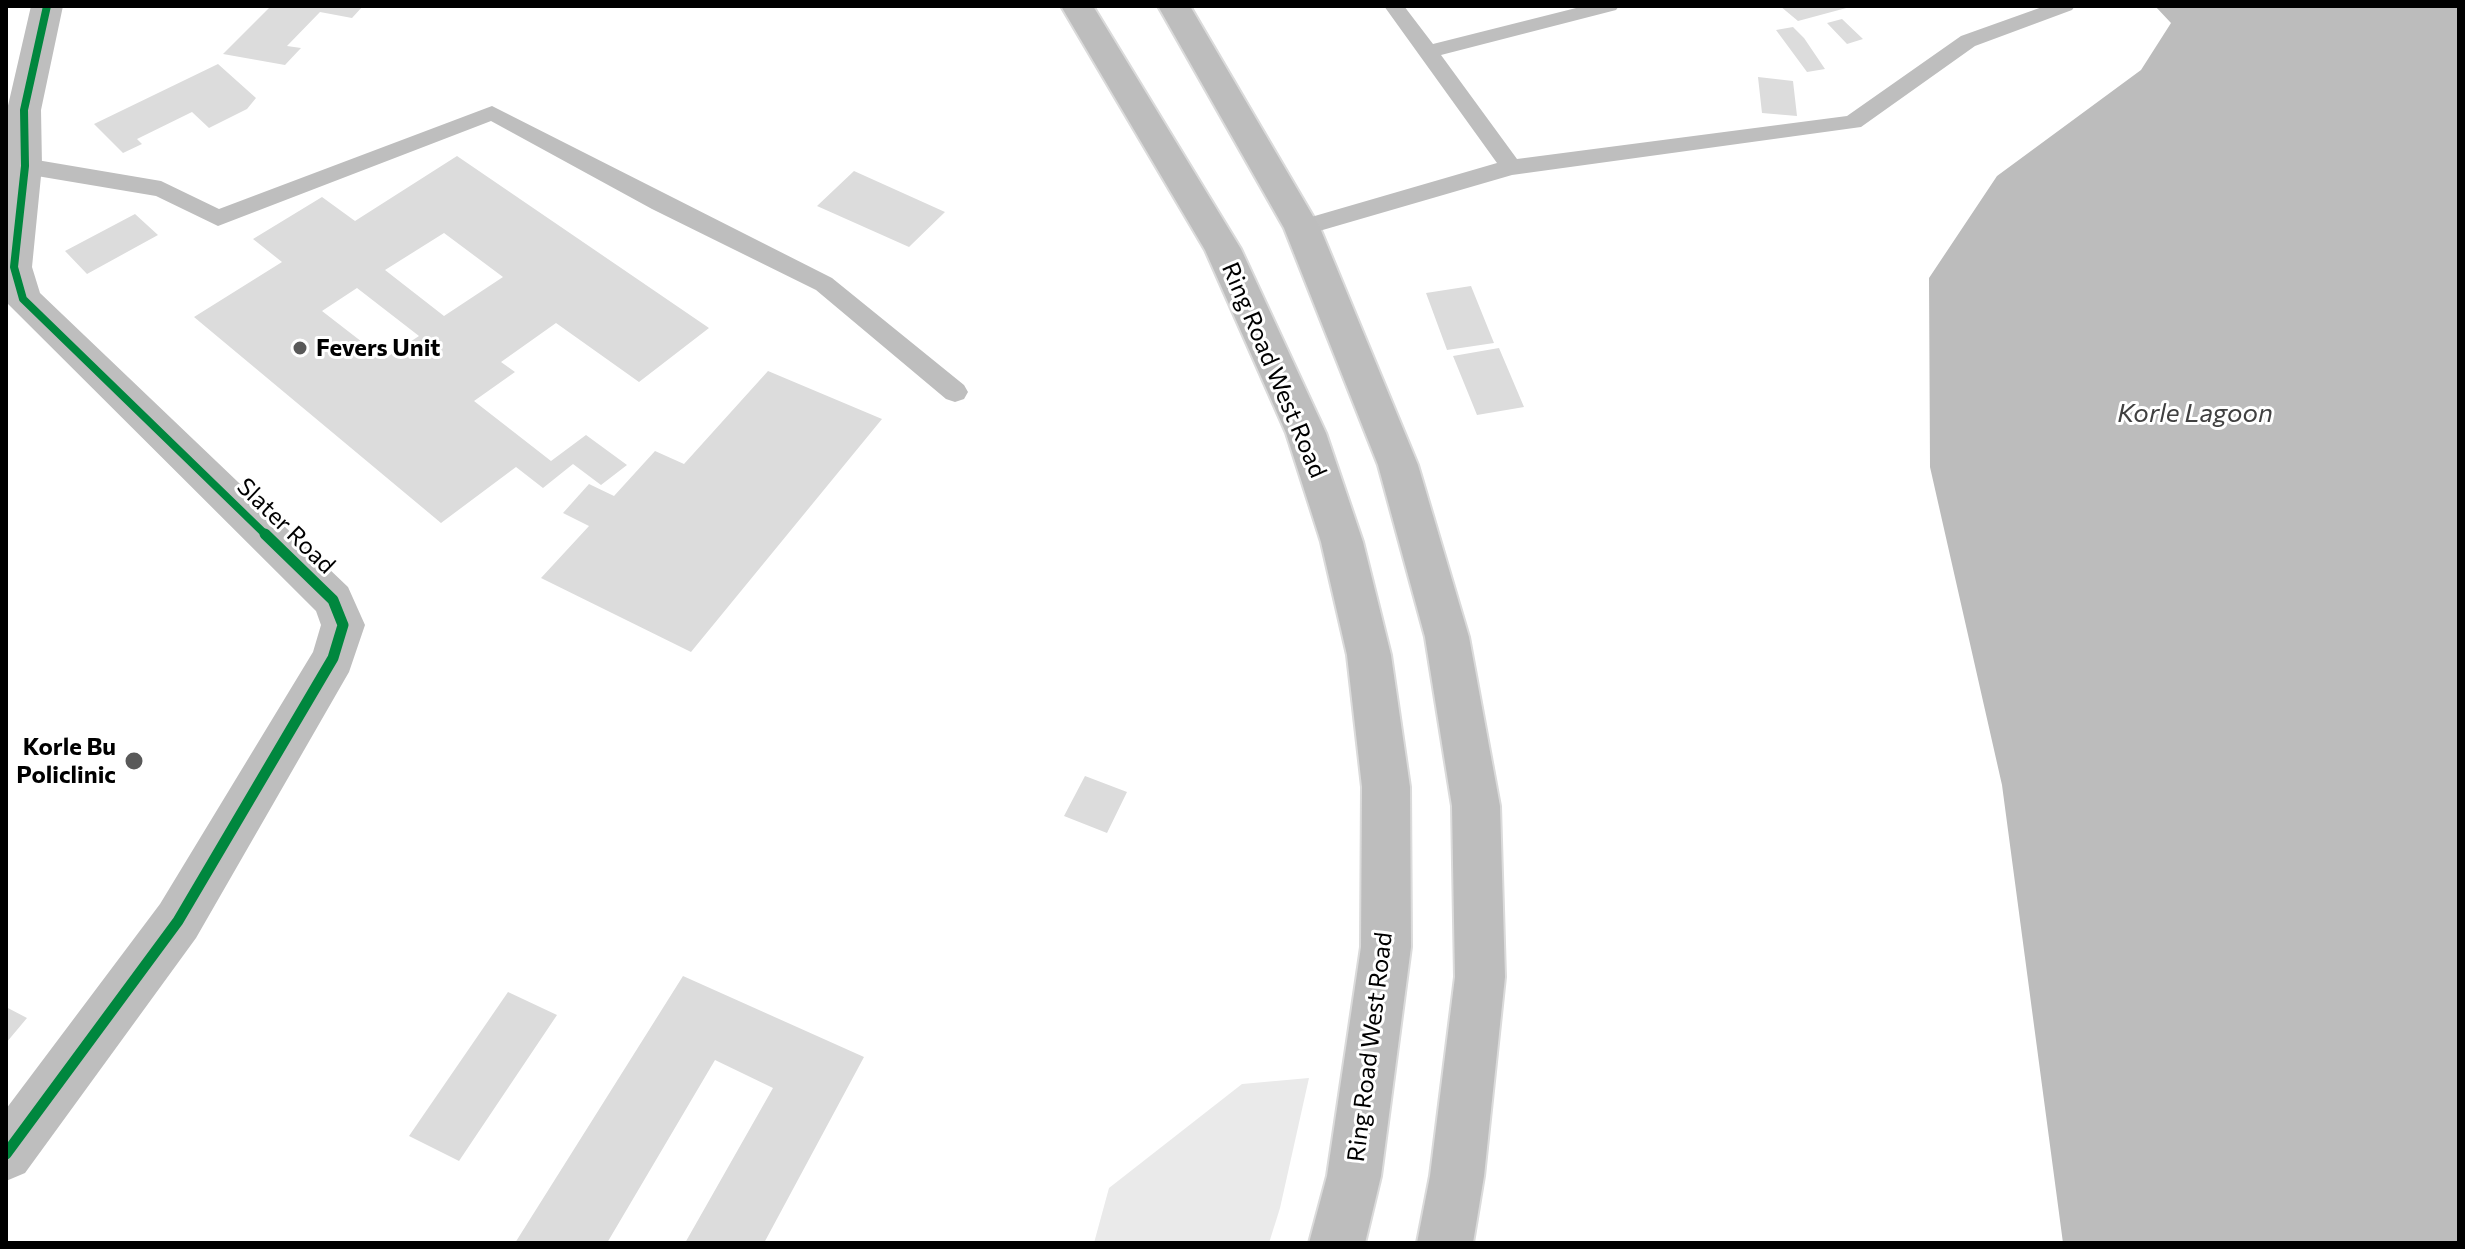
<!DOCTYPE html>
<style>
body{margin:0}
#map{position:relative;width:2465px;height:1249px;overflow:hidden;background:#fff;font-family:Commissioner,sans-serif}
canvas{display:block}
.frame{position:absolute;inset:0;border:8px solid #000;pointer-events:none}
</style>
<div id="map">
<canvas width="2465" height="1249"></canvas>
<div class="frame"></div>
</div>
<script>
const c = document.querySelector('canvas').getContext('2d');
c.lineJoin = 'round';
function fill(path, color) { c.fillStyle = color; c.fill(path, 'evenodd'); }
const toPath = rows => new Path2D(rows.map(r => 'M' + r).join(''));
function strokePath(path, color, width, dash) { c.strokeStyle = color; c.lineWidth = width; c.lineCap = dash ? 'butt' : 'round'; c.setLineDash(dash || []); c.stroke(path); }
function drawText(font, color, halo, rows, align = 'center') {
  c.font = font + ' Commissioner,sans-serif'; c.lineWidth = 6; c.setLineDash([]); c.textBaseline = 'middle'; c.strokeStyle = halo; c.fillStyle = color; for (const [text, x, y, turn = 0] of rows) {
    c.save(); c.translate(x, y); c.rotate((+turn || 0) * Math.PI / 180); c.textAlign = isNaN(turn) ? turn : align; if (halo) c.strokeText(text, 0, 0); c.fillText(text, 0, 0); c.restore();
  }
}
fill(toPath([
 [1309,1078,1280,1208,1269,1243,1094,1243,1109,1188,1242,1084]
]), '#eaeaea');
fill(toPath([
 [2155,6,2459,6,2459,1243,2063,1243,2002,785,1930,467,1929,278,1997,176,2141,70,2171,23]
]), '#bcbcbc');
fill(toPath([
 [271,6,363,6,352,18,320,12,287,46,301,48,285,65,223,54],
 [1780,6,1850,6,1850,7,1798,21],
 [1842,19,1863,39,1847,44,1827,23],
 [1793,27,1804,38,1825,69,1807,72,1776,30],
 [218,64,256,98,247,109,209,128,192,112,137,139,142,144,123,153,94,124],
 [1758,77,1793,81,1797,116,1762,113],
 [457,156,709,328,639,382,556,323,501,362,515,372,474,401,551,461,586,435,627,465,601,485,573,464,543,488,516,467,441,523,194,317,282,262,253,239,322,197,355,221],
 [444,233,503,277,444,316,385,270],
 [357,288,419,336,384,359,322,311],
 [854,171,945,212,909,247,817,206],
 [135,214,158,235,87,274,65,251],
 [1471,286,1494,343,1447,350,1426,293],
 [1499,348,1524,407,1477,415,1453,356],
 [768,371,882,419,691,652,541,578,589,526,563,513,589,484,614,496,655,451,684,464],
 [1085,776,1127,792,1107,833,1064,816],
 [683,976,864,1057,764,1243,685,1243,773,1088,715,1060,607,1243,515,1243],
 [508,992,557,1015,459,1161,409,1136],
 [6,1007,27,1018,6,1043]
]), '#dcdcdc');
const primary = toPath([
 [1061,6,1093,6,1241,249,1326,433,1363,542,1391,655,1410,787,1411,947,1381,1176,1365,1243,1309,1243,1327,1176,1361,947,1362,787,1347,655,1321,542,1286,433,1205,250,1061,6],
 [1158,6,1190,6,1320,228,1418,465,1469,637,1500,806,1505,977,1484,1176,1473,1243,1417,1243,1430,1176,1455,977,1452,806,1425,637,1378,465,1284,228,1158,6]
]);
strokePath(primary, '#dbdbdb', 4);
fill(toPath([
 [1384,6,1404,6,1433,44,1584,6,1619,6,1616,10,1441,55,1517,159,1847,116,1961,36,2045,6,2075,6,2072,10,1975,46,1861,127,1512,175,1302,236,1294,234,1290,228,1294,222,1497,163,1384,6],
 [492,106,832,278,964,385,968,392,964,399,955,402,946,399,816,290,652,209,491,121,218,226,156,196,25,174,17,171,14,166,17,161,25,158,161,181,219,209,492,106]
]), '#bebebe');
fill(toPath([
 [31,6,63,6,41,110,42,166,32,267,40,293,348,587,365,625,349,672,196,938,25,1173,6,1181,6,1109,160,904,313,652,321,625,316,611,6,302,7,110,31,6]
]), '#bebebe');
fill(primary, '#bdbdbd');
strokePath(toPath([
 [47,6,24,110,25,166,14,267,23,299,267,536]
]), '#00873e', 8);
strokePath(toPath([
 [6,1154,178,921,333,658,343,625,333,600,265,534]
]), '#00873e', 11);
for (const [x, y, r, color] of [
 [300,348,8,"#595959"],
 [134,761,10,"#595959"]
]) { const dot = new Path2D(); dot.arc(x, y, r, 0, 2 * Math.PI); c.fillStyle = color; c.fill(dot); strokePath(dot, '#fff', 3); }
drawText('bold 24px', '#000', '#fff', [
 ["Fevers Unit",316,348],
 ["Korle Bu",116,747,"right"],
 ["Policlinic",116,775,"right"]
], 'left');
drawText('24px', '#000', '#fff', [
 ["Ring Road West Road",1274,370,67],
 ["Slater Road",286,526,44],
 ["Ring Road West Road",1370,1047,-83]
]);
drawText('italic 26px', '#404040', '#fff', [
 ["Korle Lagoon",2195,413]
]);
</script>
